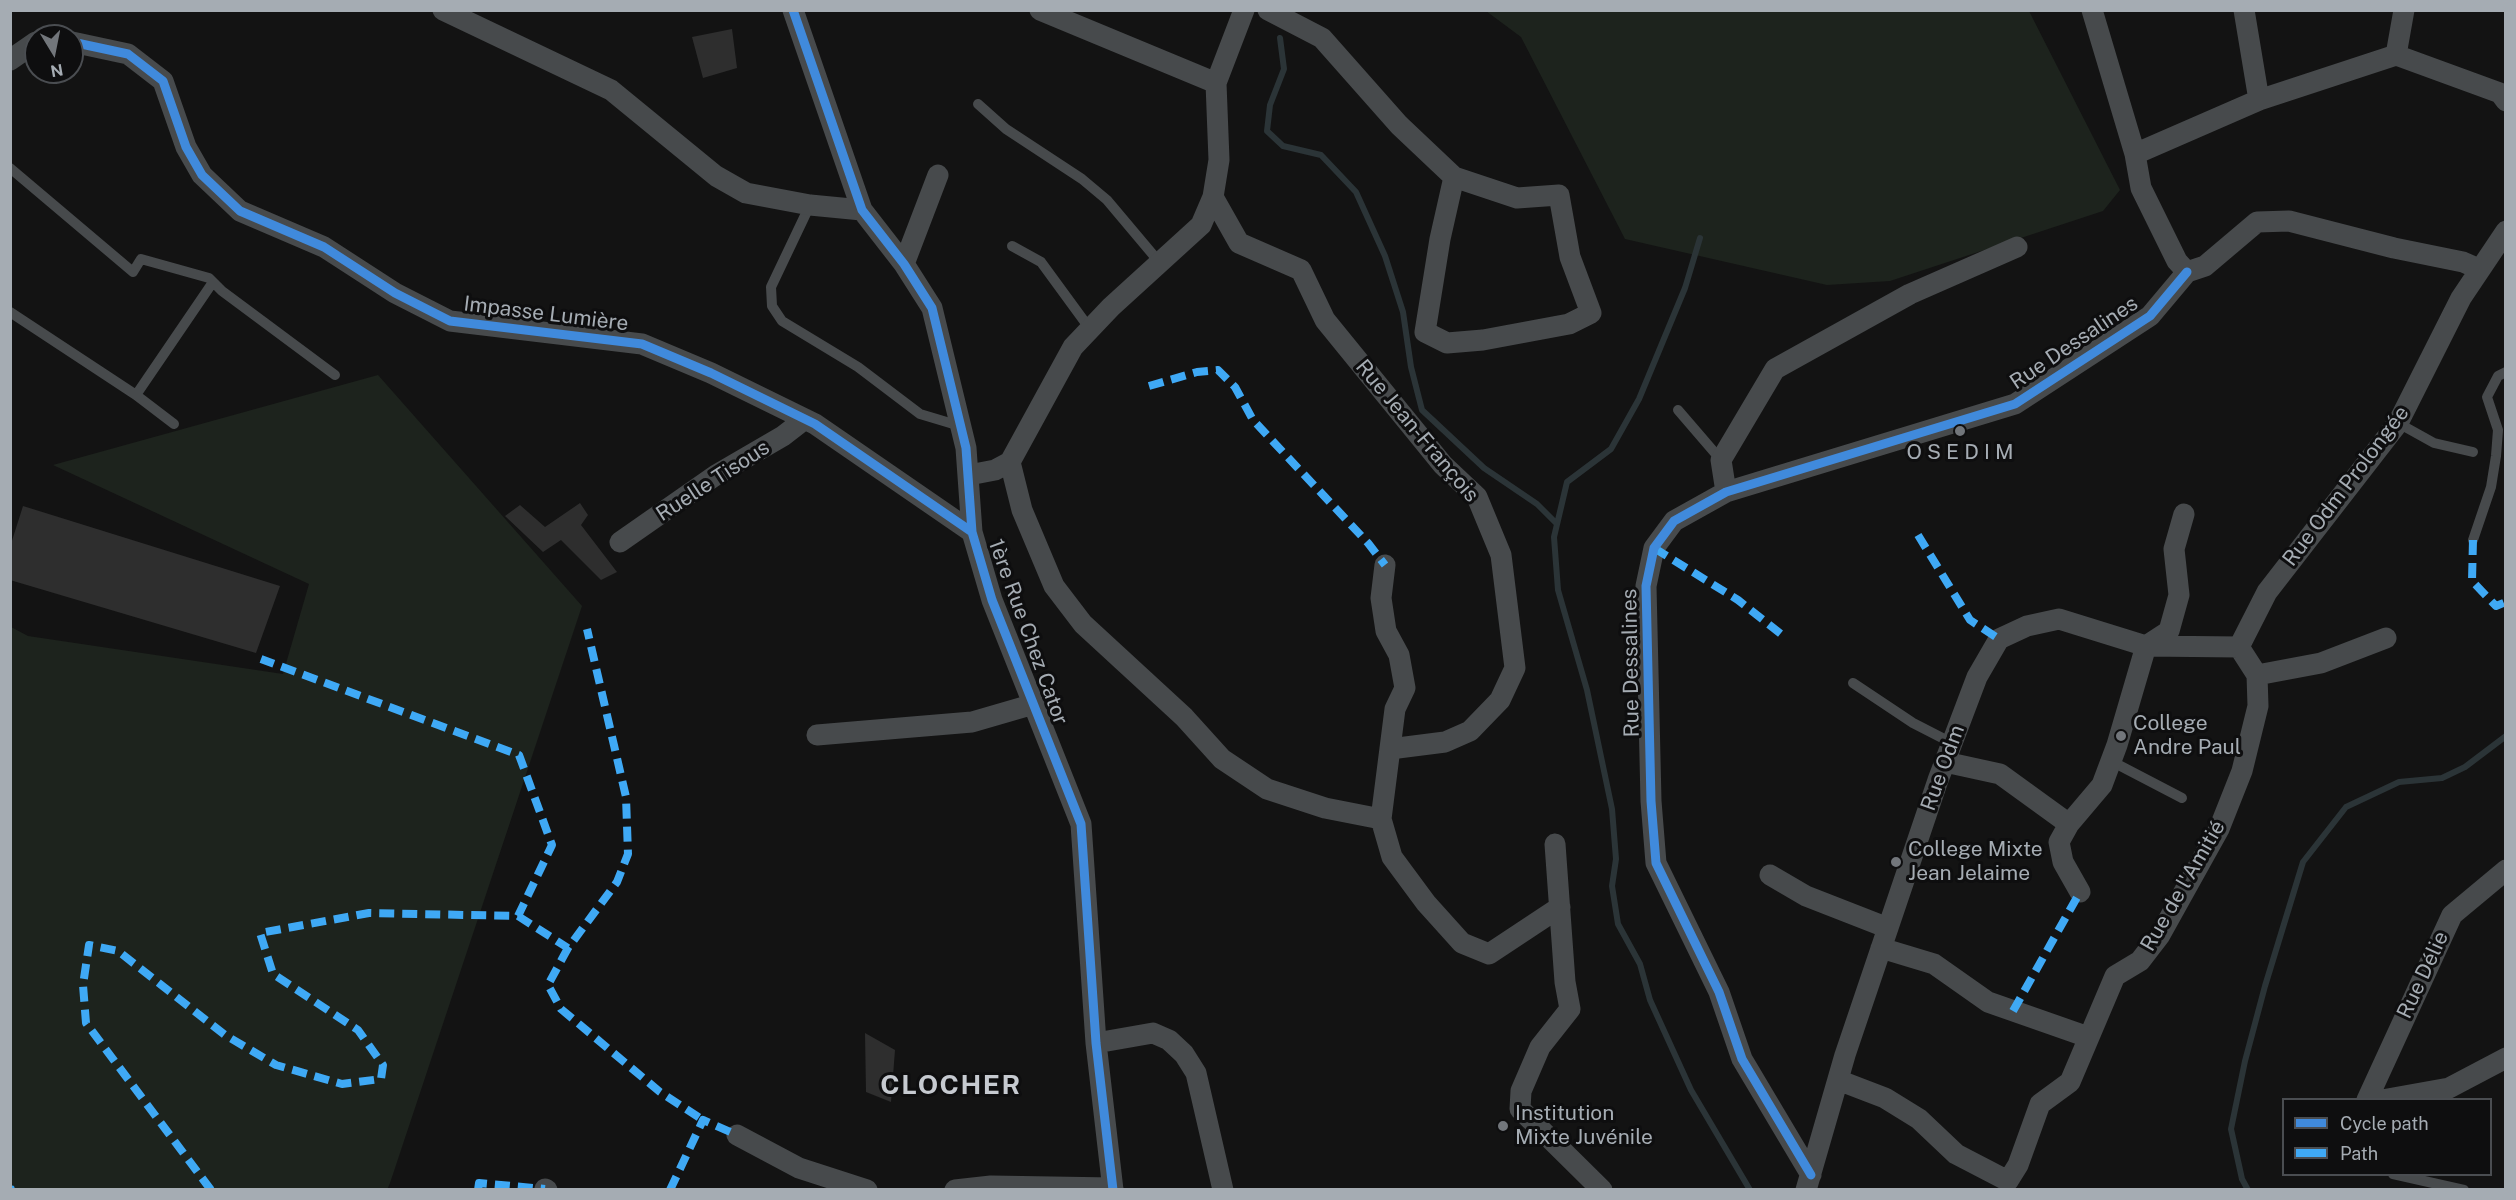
<!DOCTYPE html>
<meta charset="utf-8">
<style>
body{margin:0}
#map{position:relative;width:2516px;height:1200px;overflow:hidden;background:#131313;font-family:"Public Sans",sans-serif}
canvas{display:block}
.frame{position:absolute;inset:0;border:12px solid #a5acb3;pointer-events:none}
.legend{position:absolute;left:2282px;top:1098px;width:210px;height:78px;box-sizing:border-box;background:#0e0e0f;border:2px solid #4a4d51;margin:0;padding:8px 10px;list-style:none;font-size:18px;color:#a5acb3}
.legend li{display:flex;align-items:center;gap:12px;height:30px}
.legend b{width:30px;border:2px solid #4a4d51}
.north{position:absolute;left:24px;top:24px;width:60px;height:60px;box-sizing:border-box;background:#0e0e0f;border:2px solid #4a4d51;border-radius:50%;rotate:170deg;font-size:16px;font-weight:700;line-height:24px;text-align:center;color:#a5acb3}
.north::after{content:'';display:block;margin:auto;width:21px;height:27px;background:#72767b;clip-path:polygon(50% 0,100% 100%,50% 72%,0 100%)}
</style>
<div id="map">
<canvas width="2516" height="1200"></canvas>
<div class="frame"></div>
<ul class="legend">
<li><b style="height:8px;background:#408adc"></b>Cycle path</li>
<li><b style="height:8px;background:#3fa9f5"></b>Path</li>
</ul>
<div class="north">N</div>
</div>
<script>
const c = document.querySelector('canvas').getContext('2d');
c.lineJoin = 'round';
function fill(path, color) { c.fillStyle = color; c.fill(path, 'evenodd'); }
const toPath = rows => new Path2D(rows.map(r => 'M' + r).join(''));
function strokePath(path, color, width, dash) { c.strokeStyle = color; c.lineWidth = width; c.lineCap = dash ? 'butt' : 'round'; c.setLineDash(dash || []); c.stroke(path); }
function drawText(font, color, halo, rows, align = 'center') {
  c.font = font + ' "Public Sans",sans-serif'; c.lineWidth = 6; c.setLineDash([]); c.textBaseline = 'middle'; c.strokeStyle = halo; c.fillStyle = color; for (const [text, x, y, turn = 0] of rows) {
    c.save(); c.translate(x, y); c.rotate((+turn || 0) * Math.PI / 180); c.textAlign = isNaN(turn) ? turn : align; if (halo) c.strokeText(text, 0, 0); c.fillText(text, 0, 0); c.restore();
  }
}
fill(toPath([
 [1486,11,2029,11,2120,190,2103,211,1890,281,1827,285,1625,239,1521,37],
 [378,375,582,606,390,1183,387,1190,11,1189,11,627,28,636,283,674,309,584,53,465]
]), '#1d231d');
strokePath(toPath([
 [1280,38,1284,69,1270,105,1267,131,1283,146,1321,155,1356,192,1385,256,1403,312,1411,367,1422,410,1484,468,1537,504,1557,524],
 [1700,238,1685,288,1639,399,1611,449,1567,482,1554,537,1558,590,1587,690,1612,809,1616,859,1612,886,1618,924,1640,964,1650,1000,1691,1090,1750,1190],
 [2248,1190,2242,1179,2231,1129,2245,1061,2265,986,2303,862,2346,807,2399,782,2442,778,2465,767,2506,736]
]), '#2b3437', 6);
fill(toPath([
 [732,29,737,68,703,78,692,37],
 [580,503,588,515,581,525,617,572,601,580,561,540,543,552,505,516,520,505,545,527],
 [23,506,280,586,256,653,10,580,10,547],
 [865,1033,895,1050,891,1102,866,1092]
]), '#2e2e2e');
strokePath(toPath([
 [978,104,1006,129,1082,179,1107,200,1160,263],
 [10,168,133,272,141,259,209,278,222,291,335,375],
 [810,205,771,287,772,306,782,321,858,367,920,414,960,426],
 [1012,246,1041,262,1090,329],
 [10,312,136,395,213,282],
 [136,395,174,424],
 [1678,410,1721,460],
 [2398,423,2434,443,2473,452],
 [2473,540,2491,487,2496,456,2498,430,2487,397,2498,376,2506,372],
 [1853,683,1913,723,1952,743],
 [2111,761,2182,798],
 [2393,1174,2464,1190]
]), '#474a4c', 10);
strokePath(toPath([
 [443,10,611,90,716,176,746,193,810,205,862,210],
 [793,10,862,210,904,264,932,308,966,448,972,532,992,600,1081,824,1096,1043,1113,1190],
 [1040,10,1216,83],
 [1268,10,1322,38,1399,125,1454,177,1517,198,1559,195,1570,257,1591,313,1569,324,1483,340,1447,343,1425,332,1440,239,1454,177],
 [2092,10,2135,154],
 [2244,10,2259,100],
 [72,42,128,54,163,81,186,147,202,175,240,211,324,247,395,293,450,321,642,344,711,373,815,424,972,532],
 [2396,55,2259,100,2135,154,2141,188,2177,261,2187,272,2205,266,2257,222,2289,221,2394,248,2463,262,2479,269],
 [2396,55,2500,93,2506,101],
 [2396,55,2404,10],
 [10,60,36,42],
 [1213,197,1239,243,1301,270,1325,320,1443,465,1477,497,1501,555,1515,668,1500,700,1470,731,1445,742,1390,749],
 [904,264,938,175],
 [1010,462,1022,510,1054,586,1083,624,1184,717,1222,759,1267,789,1325,808,1381,819],
 [969,475,995,470,1010,462,1073,347,1111,307,1201,225,1213,197,1219,160,1216,83,1244,10],
 [1726,492,1721,460,1775,369,1910,294,2017,247],
 [620,542,716,475,783,436,805,419],
 [1385,565,1381,598,1386,631,1399,655,1405,688,1395,709,1381,819,1392,857,1426,903,1462,943,1489,954,1560,907],
 [2239,647,2267,592,2398,423,2461,298,2506,231],
 [2257,675,2321,663,2386,638],
 [817,735,972,722,1034,704],
 [1945,762,2000,774,2069,824],
 [1555,844,1565,982,1570,1009,1540,1047,1521,1091,1520,1109,1602,1190],
 [1770,875,1806,896,1888,928],
 [2080,892,2063,862,2059,842,2069,824,2102,785,2117,745,2146,646,2239,647,2257,675],
 [1881,948,1934,964,1988,1002,2088,1037],
 [1096,1043,1153,1033,1169,1040,1184,1054,1196,1073,1223,1190],
 [1838,1080,1885,1098,1919,1119,1956,1154,2008,1181,2018,1165,2040,1104,2070,1082,2115,976,2140,961,2160,935,2219,829,2242,771,2258,706,2257,675],
 [2367,1100,2452,915,2506,870],
 [2382,1100,2449,1088,2506,1058],
 [737,1135,799,1168,867,1190],
 [1811,1175,1742,1059,1719,992,1656,863,1651,801,1646,586,1654,548,1674,521,1726,492,2015,404,2150,316,2187,272],
 [545,1189,547,1190],
 [955,1190,991,1186,1113,1188],
 [1806,1190,1845,1055,1938,780,1977,677,1999,639,2027,626,2059,619,2146,646,2169,631,2179,595,2174,549,2184,514]
]), '#474a4c', 21);
strokePath(toPath([
 [1149,386,1197,372,1218,370,1235,387,1253,420,1368,543,1385,565],
 [1918,535,1970,620,1999,639],
 [2473,540,2472,581,2496,606,2506,602],
 [1654,548,1738,600,1781,634],
 [518,916,568,948,617,882,628,854,626,797,587,629],
 [568,948,548,985,561,1009,660,1092,703,1120],
 [2013,1011,2080,892],
 [10,1188,12,1190],
 [211,1190,86,1023,83,985,89,945,118,951,225,1035,276,1065,342,1084,381,1079,383,1065,358,1030,273,974,260,933,369,913,518,916,552,845,519,755,261,659],
 [478,1190,479,1183,545,1189],
 [670,1190,703,1120,737,1135]
]), '#3fa9f5', 8, [15, 8]);
strokePath(toPath([
 [793,10,862,210,904,264,932,308,966,448,972,532,992,600,1081,824,1096,1043,1113,1190],
 [72,42,128,54,163,81,186,147,202,175,240,211,324,247,395,293,450,321,642,344,711,373,815,424,972,532],
 [1811,1175,1742,1059,1719,992,1656,863,1651,801,1646,586,1654,548,1674,521,1726,492,2015,404,2150,316,2187,272]
]), '#408adc', 9);
for (const [x, y, r, color] of [
 [1960,431,6,"#72767b"],
 [2121,736,6,"#72767b"],
 [1896,862,6,"#72767b"],
 [1503,1126,6,"#72767b"]
]) { const dot = new Path2D(); dot.arc(x, y, r, 0, 2 * Math.PI); c.fillStyle = color; c.fill(dot); strokePath(dot, '#0e0e0f', 2); }
drawText('21px', '#a5acb3', '#0e0e0f', [
 ["Impasse Lumière",546,314,7],
 ["Rue Dessalines",2074,343,-34],
 ["Rue Jean-François",1417,431,50],
 ["Ruelle Tisous",713,481,-33],
 ["Rue Odm Prolongée",2346,486,-53],
 ["1ère Rue Chez Cator",1028,632,70],
 ["Rue Dessalines",1631,663,-91],
 ["Rue Odm",1943,768,-70],
 ["Rue de l'Amitié",2183,886,-60],
 ["Rue Délie",2423,975,-65]
]);
drawText('21px', '#a5acb3', '#0e0e0f', [
 ["O S E D I M",1960,453,"center"],
 ["College",2133,724],
 ["Andre Paul",2133,748],
 ["College Mixte",1908,850],
 ["Jean Jelaime",1908,874],
 ["Institution",1515,1114],
 ["Mixte Juvénile",1515,1138]
], 'left');
c.letterSpacing = '1.5px';
drawText('bold 27px', '#c6cad0', '#0e0e0f', [
 ["CLOCHER",951,1086]
]);
c.letterSpacing = '0px';
</script>
